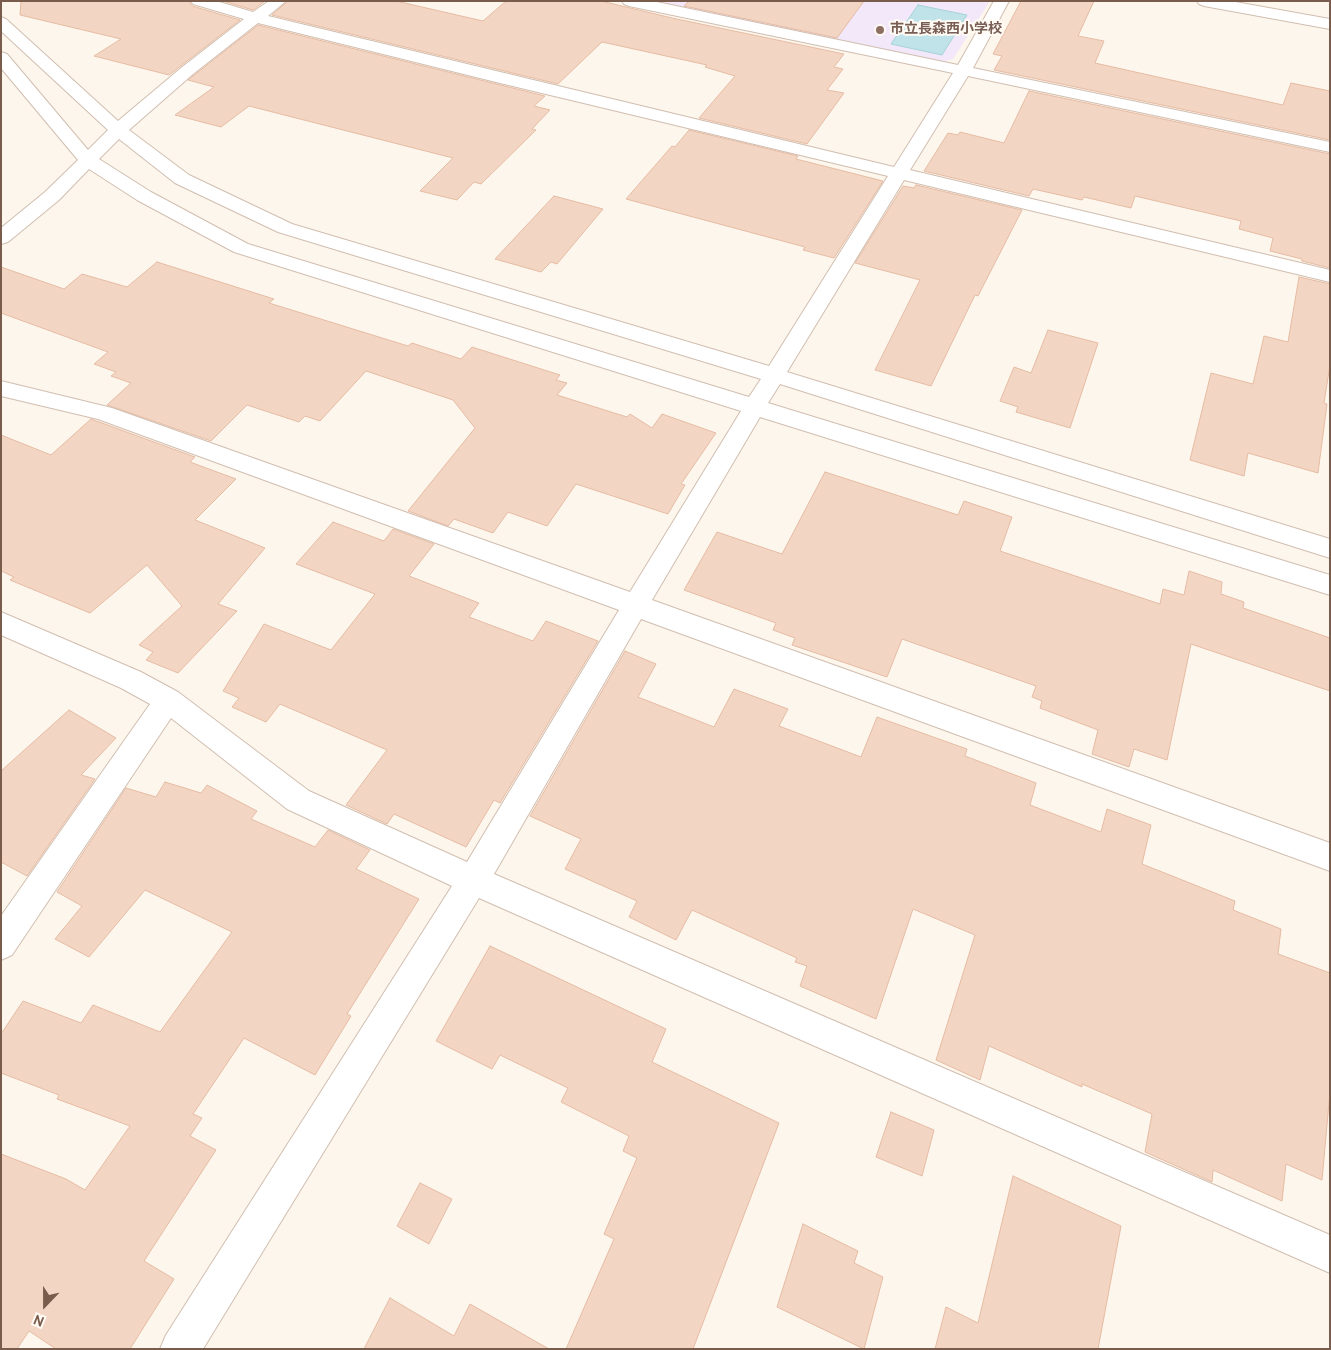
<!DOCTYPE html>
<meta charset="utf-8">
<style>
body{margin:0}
#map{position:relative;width:1331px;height:1350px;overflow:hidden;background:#fdf6ec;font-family:Overpass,sans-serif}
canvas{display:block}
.frame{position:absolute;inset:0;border:2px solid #7a5c4d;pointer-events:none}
.north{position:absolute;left:20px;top:1280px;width:50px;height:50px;-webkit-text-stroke:4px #fffaf3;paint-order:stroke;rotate:202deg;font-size:14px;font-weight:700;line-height:20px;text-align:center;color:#7a5c4d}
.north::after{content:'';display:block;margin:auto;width:18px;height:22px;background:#7a5c4d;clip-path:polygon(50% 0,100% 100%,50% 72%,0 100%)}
</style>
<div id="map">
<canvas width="1331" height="1350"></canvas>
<div class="frame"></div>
<div class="north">N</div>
</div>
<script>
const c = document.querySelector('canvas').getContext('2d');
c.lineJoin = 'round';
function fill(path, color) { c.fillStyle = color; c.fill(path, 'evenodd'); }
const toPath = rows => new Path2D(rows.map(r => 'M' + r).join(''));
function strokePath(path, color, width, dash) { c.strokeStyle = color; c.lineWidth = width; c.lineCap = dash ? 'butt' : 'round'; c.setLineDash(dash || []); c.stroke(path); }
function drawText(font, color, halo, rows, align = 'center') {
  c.font = font + ' Overpass,"Noto Sans JP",sans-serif'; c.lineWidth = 4; c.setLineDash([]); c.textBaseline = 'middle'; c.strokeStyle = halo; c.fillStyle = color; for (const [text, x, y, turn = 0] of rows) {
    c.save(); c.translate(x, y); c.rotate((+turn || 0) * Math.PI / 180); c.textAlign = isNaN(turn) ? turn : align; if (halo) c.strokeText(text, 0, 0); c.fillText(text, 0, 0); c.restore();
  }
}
fill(toPath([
 [650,1,990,1,953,59,941,62]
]), '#f3e8fa');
const water = toPath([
 [918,5,967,15,942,55,891,44,918,5]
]);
fill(water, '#bfe3e8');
strokePath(water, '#a5d3da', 1);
const building = toPath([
 [21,1,189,1,192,6,240,20,169,75,94,56,121,39,20,15,21,1],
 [223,1,265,1,253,10,223,1],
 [288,1,396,1,483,21,506,1,601,1,672,18,844,54,834,67,843,69,827,90,844,93,807,144,699,118,735,76,705,67,707,65,602,42,558,84,272,15,288,1],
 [689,1,864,1,837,38,684,6,689,1],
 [1021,1,1094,1,1078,36,1104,41,1095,63,1283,105,1291,83,1330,91,1330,140,994,70,1002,56,993,54,1021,1],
 [258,25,545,96,534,106,550,110,532,129,536,130,481,184,474,182,457,200,420,191,453,158,249,106,221,127,175,115,214,87,188,80,258,25],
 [1029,91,1330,154,1330,268,1302,261,1302,259,1270,251,1273,238,1239,229,1241,221,1135,196,1131,208,1084,197,1082,200,1033,189,1029,196,924,171,948,133,958,135,960,132,1004,143,1029,91],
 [689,130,798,156,796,159,883,181,834,258,803,250,805,247,626,199,672,146,675,147,689,130],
 [916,185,1022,210,978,296,975,295,931,386,875,370,920,280,855,263,903,186,914,188,916,185],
 [554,196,603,209,557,264,551,262,541,272,495,259,554,196],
 [157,262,274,299,269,303,408,346,412,343,461,359,472,347,560,375,556,380,567,383,557,395,627,417,630,414,652,428,662,414,716,433,681,484,685,485,668,514,576,484,547,526,508,512,493,533,454,519,448,526,408,511,475,428,453,400,366,371,320,421,305,416,299,422,247,405,211,441,107,405,131,383,111,376,116,372,94,364,108,352,1,313,1,267,64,289,82,274,127,287,157,262],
 [1299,277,1330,284,1330,365,1324,403,1327,404,1318,473,1248,453,1244,476,1190,460,1211,373,1253,384,1264,336,1288,342,1299,277],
 [1048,330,1098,343,1070,428,1016,412,1018,407,1000,401,1014,367,1031,373,1048,330],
 [91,419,195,457,190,462,236,479,195,520,265,548,218,604,237,611,178,673,146,660,153,652,139,645,182,606,147,565,90,613,10,580,14,577,1,571,1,435,51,455,91,419],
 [825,472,958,515,964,501,1012,517,1000,551,1160,604,1163,589,1184,595,1189,571,1222,582,1221,594,1244,602,1243,608,1330,638,1330,691,1191,644,1167,760,1134,749,1129,767,1092,754,1098,730,1040,708,1042,701,1032,697,1036,686,902,639,887,677,792,645,795,638,773,630,776,623,684,590,717,532,782,554,825,472],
 [333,522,384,541,393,529,434,544,409,576,479,603,469,617,533,641,546,621,598,641,500,803,494,800,466,847,394,814,387,824,346,805,387,750,280,704,266,722,232,707,239,698,223,691,264,624,331,650,375,594,296,564,333,522],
 [625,651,656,664,638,697,714,727,734,689,788,709,779,726,861,757,877,717,967,749,965,756,1036,783,1030,805,1101,832,1107,809,1151,825,1142,864,1235,901,1233,910,1281,929,1278,954,1330,973,1330,1092,1322,1180,1286,1164,1282,1201,1213,1170,1212,1182,1145,1152,1152,1114,1082,1084,1082,1087,989,1046,980,1080,936,1060,975,935,913,909,876,1019,800,986,807,966,795,962,797,958,692,910,676,940,629,917,637,901,565,869,581,839,530,816,625,651],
 [69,710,116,738,81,775,95,779,27,876,1,862,1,771,69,710],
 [165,782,201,793,207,785,257,811,251,819,315,847,328,830,370,850,356,869,419,899,347,1014,351,1016,315,1075,244,1038,193,1114,202,1118,190,1136,216,1150,144,1261,174,1279,130,1349,56,1349,29,1331,17,1349,1,1349,1,1154,66,1179,85,1190,130,1126,57,1099,59,1095,1,1073,1,1034,23,1001,81,1023,93,1005,160,1032,232,932,145,890,89,957,55,939,82,906,57,892,126,788,156,797,165,782],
 [490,946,666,1029,652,1062,779,1123,693,1349,566,1349,614,1239,604,1234,637,1158,623,1151,629,1136,561,1102,568,1088,500,1055,492,1069,436,1041,490,946],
 [891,1112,934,1130,922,1176,876,1157,891,1112],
 [1013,1176,1121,1226,1098,1349,935,1349,946,1307,978,1323,1013,1176],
 [420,1183,452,1199,429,1244,397,1226,420,1183],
 [803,1224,858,1251,854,1263,883,1277,864,1349,777,1307,803,1224],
 [390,1298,454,1336,470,1304,549,1349,364,1349,390,1298]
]);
fill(building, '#f3d5c3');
strokePath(building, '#e6bba3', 1);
const minor = toPath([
 [191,1,216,1,253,12,269,1,286,1,268,16,894,167,953,73,629,6,624,4,622,1,652,1,958,65,994,1,1009,1,973,68,1330,142,1330,152,968,76,910,170,1330,270,1330,282,904,180,787,372,1330,539,1330,558,780,384,768,403,1330,575,1330,595,760,417,652,600,1330,843,1330,871,641,619,494,874,1330,1235,1330,1273,479,898,203,1349,160,1349,166,1335,452,886,287,809,171,718,12,955,1,960,1,916,150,704,121,688,1,635,1,612,141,672,178,692,309,791,467,862,619,610,98,419,1,396,1,381,112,408,630,592,741,411,234,252,137,200,89,169,59,200,8,242,1,244,1,228,45,192,78,160,1,68,1,52,7,54,88,150,108,130,1,31,1,17,6,19,118,121,181,68,244,19,193,4,191,1],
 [258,23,500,83,888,176,769,366,292,224,189,175,129,130,193,74,258,23],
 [119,139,175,183,278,232,761,379,749,397,248,244,151,192,99,159,119,139],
 [1197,1,1230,1,1330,19,1330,29,1204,6,1199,4,1197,1]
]);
strokePath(minor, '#d1beb0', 2);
fill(minor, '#fff');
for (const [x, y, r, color] of [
 [880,30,5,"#8d6e63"]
]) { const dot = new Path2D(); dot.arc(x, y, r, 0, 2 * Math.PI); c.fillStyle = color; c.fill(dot); strokePath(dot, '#fffaf3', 2); }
drawText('bold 14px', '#785e54', '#fffaf3', [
 ["市立長森西小学校",890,30]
], 'left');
</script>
